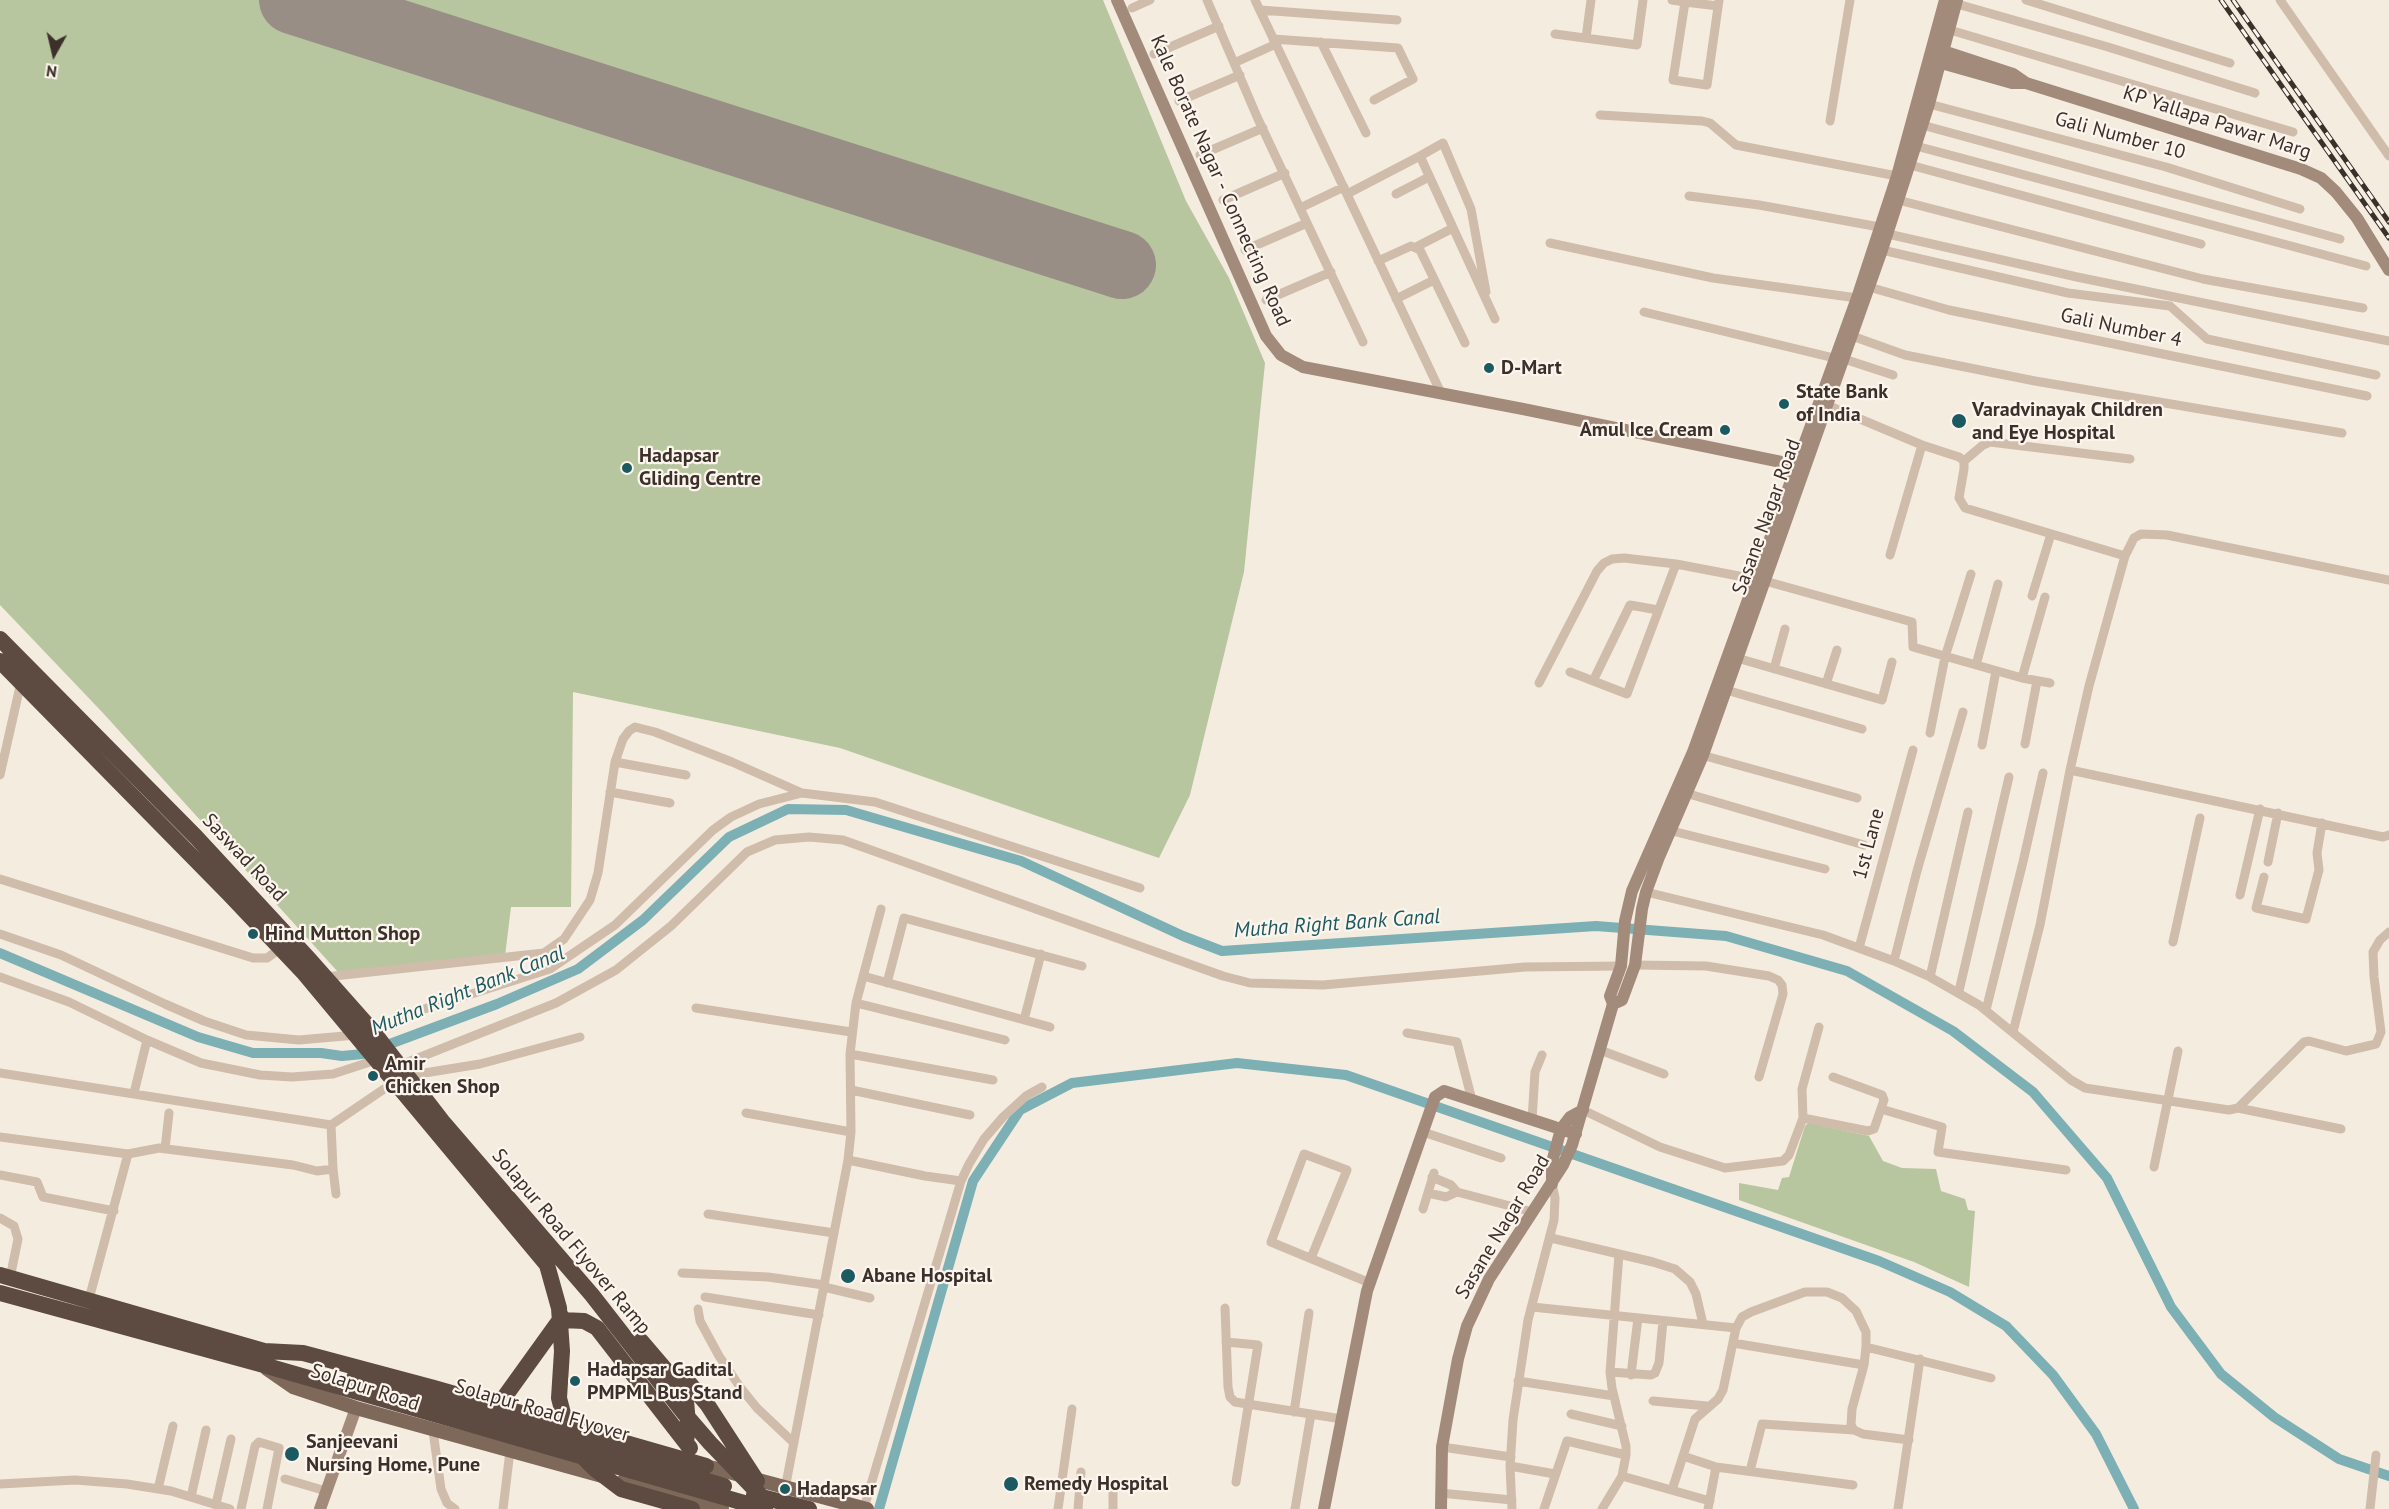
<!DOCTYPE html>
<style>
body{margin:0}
#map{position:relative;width:2389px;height:1509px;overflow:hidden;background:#f5ece0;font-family:"PT Sans",sans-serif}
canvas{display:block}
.north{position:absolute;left:24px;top:24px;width:60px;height:60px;-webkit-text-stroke:4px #fcf5ed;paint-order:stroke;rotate:188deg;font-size:16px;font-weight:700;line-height:24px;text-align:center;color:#3c302a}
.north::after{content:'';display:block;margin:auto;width:21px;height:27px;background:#3c302a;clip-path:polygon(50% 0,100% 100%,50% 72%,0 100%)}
</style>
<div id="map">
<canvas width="2389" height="1509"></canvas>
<div class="north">N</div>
</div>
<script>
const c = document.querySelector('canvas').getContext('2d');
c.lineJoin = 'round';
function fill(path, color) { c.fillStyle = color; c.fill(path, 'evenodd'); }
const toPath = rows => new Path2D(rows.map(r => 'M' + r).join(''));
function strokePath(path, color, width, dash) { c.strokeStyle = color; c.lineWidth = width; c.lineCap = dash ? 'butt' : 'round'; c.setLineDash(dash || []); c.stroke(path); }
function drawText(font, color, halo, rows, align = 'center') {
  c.font = font + ' "PT Sans",sans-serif'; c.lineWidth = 4.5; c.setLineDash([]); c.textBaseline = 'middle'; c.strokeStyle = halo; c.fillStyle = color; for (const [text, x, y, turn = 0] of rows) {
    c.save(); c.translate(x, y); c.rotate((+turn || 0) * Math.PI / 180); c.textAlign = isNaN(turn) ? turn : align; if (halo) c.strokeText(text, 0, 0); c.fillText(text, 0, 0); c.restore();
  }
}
fill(toPath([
 [0,0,1103,0,1186,201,1229,278,1265,363,1244,572,1190,795,1159,858,840,748,573,692,571,907,511,907,505,956,338,972,103,713,0,605],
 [1808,1123,1869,1136,1883,1161,1902,1168,1936,1169,1941,1191,1965,1199,1968,1210,1975,1211,1969,1287,1914,1262,1739,1200,1739,1183,1778,1190,1782,1178,1789,1177,1805,1126]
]), '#b7c69e');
strokePath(toPath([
 [0,953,198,1037,253,1053,321,1053,342,1056,363,1054,497,1004,578,969,643,920,729,837,788,809,846,810,1021,861,1183,936,1222,951,1596,926,1726,936,1847,971,1953,1031,2033,1092,2107,1178,2171,1307,2221,1374,2274,1417,2339,1459,2389,1476],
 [879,1509,973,1181,1020,1110,1072,1083,1237,1063,1346,1075,1879,1261,1950,1292,2006,1326,2053,1375,2096,1434,2134,1509]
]), '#7cb0b4', 10);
strokePath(toPath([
 [293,0,1122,265]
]), '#988e85', 68);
strokePath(toPath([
 [1207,0,1258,119,1363,342],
 [1255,0,1441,393],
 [1672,0,1685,2],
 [2026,0,2230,63],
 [2280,0,2389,156],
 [1950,2,2108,47,2255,93],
 [1718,6,1685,2,1673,80,1707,85,1719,0],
 [1132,8,1150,0],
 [1260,10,1397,20],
 [1950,30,2293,132],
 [1555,34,1637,45,1643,0],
 [1586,38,1591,0],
 [1273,39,1398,48,1413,79,1374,100],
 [1321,42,1366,133],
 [1154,54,1219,26],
 [1234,63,1276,44],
 [1179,101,1240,75],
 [1929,104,2166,167,2300,209],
 [1600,115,1702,121,1710,123,1736,145,1897,176],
 [1830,121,1850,0],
 [1922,125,2340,239],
 [1916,146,2366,266],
 [1200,155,1263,128],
 [1420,156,1443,143,1471,209,1486,292],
 [1910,165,2201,244],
 [1347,194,1420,156,1495,319],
 [1396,194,1429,177],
 [1689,196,1759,205,1885,228],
 [1223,200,1285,173],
 [1898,200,2203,279,2363,308],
 [1300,208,1344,187],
 [1888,234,2077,277,2389,341],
 [1550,243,1713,278,1857,298],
 [1416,247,1453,228],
 [1245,250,1307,223],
 [1882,250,2068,293,2170,306,2207,339,2376,375],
 [1378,261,1411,246,1420,250,1465,343],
 [1869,287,1949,310,2367,396],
 [1396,299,1434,280],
 [1266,300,1331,272],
 [1644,312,1834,358],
 [1852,336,1905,355,2035,381,2342,433],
 [1844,359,1893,375],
 [1822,403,1922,445,1959,457,1964,461,1964,469,1959,498,1965,508,2125,556],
 [1964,461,1983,445,1990,442,2130,459],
 [1890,555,1922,445],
 [2032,596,2051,534],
 [1737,658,1882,700,1892,662],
 [1976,665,1998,584],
 [1774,669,1785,629],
 [1570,672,1627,694,1676,564],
 [2022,678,2045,597],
 [1593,681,1630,605,1658,610],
 [1539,683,1597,571,1604,563,1612,559,1624,558,1676,564,1765,581,1912,622,1913,647,2022,678,2050,683],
 [1826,684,1837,650],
 [1726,690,1862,729],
 [1930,733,1945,657,1971,574],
 [2025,744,2037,681],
 [1982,745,1996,671],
 [1698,754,1857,798],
 [615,762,686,775],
 [2070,770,2383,837,2389,835],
 [0,775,21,682],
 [610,792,670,803],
 [1682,792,1864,845],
 [1664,829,1825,869],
 [2268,862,2278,813],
 [2264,877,2256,908,2306,919,2319,870,2317,853,2322,823],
 [0,879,253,958,267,958,281,948],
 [1646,892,1823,935,1894,961,1930,977,1979,1005,2071,1080,2085,1088,2229,1110,2238,1108,2304,1042,2309,1041,2346,1051,2376,1044,2381,1032,2374,977,2373,952,2380,940,2389,932],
 [2240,895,2260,809],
 [0,934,61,955,165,1004,204,1021,246,1035,299,1040,356,1035],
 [2173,942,2200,818],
 [1859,948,1913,750],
 [1894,961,1917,871,1963,712],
 [1635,965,1706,966,1769,976,1778,980,1782,985,1783,994,1759,1077],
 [863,976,1050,1027],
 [0,977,69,1002,147,1040,201,1063,260,1075,292,1077,333,1074,376,1060],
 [325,977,544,953,564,939,590,900,598,873,615,762,623,739,629,731,635,727,655,732,732,762,802,793],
 [1930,977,1968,812],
 [887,983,904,918,1082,966],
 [1959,991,2009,777],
 [856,1003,1005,1040],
 [696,1008,851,1032],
 [1986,1010,2023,862,2043,773],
 [1024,1020,1041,954],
 [371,1029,424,1009,550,969,615,925,713,830,731,817,759,804,802,793,875,802,1140,888],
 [2013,1032,2040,925,2070,770,2089,686,2125,556,2134,538,2141,534,2167,535,2389,580],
 [1407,1033,1457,1042,1472,1100],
 [1600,1050,1664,1074],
 [850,1054,993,1080],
 [398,1066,556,1003,616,970,671,926,747,852,775,840,809,837,843,840,1223,976,1250,983,1323,985,1525,967,1621,966],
 [0,1073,331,1125,333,1169,317,1171,293,1165,159,1148,128,1154,0,1137],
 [406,1076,480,1064,580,1037],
 [851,1090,970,1115],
 [134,1093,147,1040],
 [2238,1108,2341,1129],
 [1881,1109,1942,1127,1938,1152,2066,1170],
 [1583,1110,1660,1147,1725,1168,1783,1161,1789,1155,1803,1118,1868,1131,1874,1129,1884,1100,1882,1095,1833,1077],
 [746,1113,851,1132],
 [1803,1118,1802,1089,1819,1027],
 [1532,1120,1535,1072,1542,1055],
 [331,1125,384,1089],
 [1423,1132,1501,1158],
 [165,1149,169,1113],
 [848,1160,925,1176,961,1181],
 [2154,1167,2178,1051],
 [333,1169,336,1194],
 [0,1175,37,1182,43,1197,114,1211],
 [1432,1177,1451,1185,1457,1192,1533,1212],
 [1428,1193,1446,1197,1457,1192],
 [1423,1209,1434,1173],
 [708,1214,834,1233],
 [0,1218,14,1226,18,1239,10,1278],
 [1551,1238,1653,1262,1675,1269,1690,1282,1696,1294,1703,1324],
 [1311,1258,1347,1170,1304,1154,1271,1242,1370,1283],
 [682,1273,768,1277,824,1285],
 [824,1287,870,1298],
 [705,1297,819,1315],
 [89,1299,128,1154],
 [1532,1307,1736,1328],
 [1225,1308,1228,1387,1230,1397,1235,1402,1342,1419],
 [698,1309,700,1321,719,1356,740,1387,757,1408,794,1443],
 [1226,1342,1258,1345,1236,1482],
 [1733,1343,1864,1365],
 [1866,1347,1991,1378],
 [1610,1372,1651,1375,1655,1373,1659,1363,1663,1321],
 [1631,1375,1638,1318],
 [1518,1381,1614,1396],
 [1653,1401,1707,1406],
 [1294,1412,1309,1313],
 [1571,1414,1622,1426],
 [433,1431,441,1489,447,1503,455,1509],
 [1442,1447,1511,1457],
 [1510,1466,1555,1474],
 [1716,1467,1853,1485],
 [1750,1471,1762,1424,1854,1430,1863,1434,1909,1440],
 [1622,1476,1710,1501],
 [285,1479,326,1491],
 [0,1484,75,1480,127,1484,171,1491,230,1509],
 [158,1489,173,1426],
 [785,1489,848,1160,851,1132,850,1054,856,1003,881,909],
 [1672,1490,1683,1456],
 [1440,1493,1512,1500],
 [191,1497,206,1430],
 [216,1504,231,1439],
 [864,1508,961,1181,969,1164,984,1139,1003,1117,1026,1096,1042,1087],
 [241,1509,255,1446,259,1442,279,1448,267,1509],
 [503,1509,510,1451],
 [1058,1509,1072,1409],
 [1078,1509,1081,1472],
 [1113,1509,1113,1488],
 [1295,1509,1311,1414],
 [1512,1509,1510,1466,1513,1420,1528,1320,1554,1220,1555,1198,1552,1184],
 [1544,1509,1567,1441,1626,1455],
 [1602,1509,1622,1476,1626,1455,1626,1446,1612,1388,1610,1372,1619,1254],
 [1708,1509,1716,1467,1683,1456,1695,1419,1718,1399,1723,1390,1736,1328,1742,1317,1751,1312,1805,1292,1827,1292,1842,1298,1856,1311,1866,1332,1866,1347,1864,1365,1852,1409,1851,1425,1854,1430],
 [1898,1509,1920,1359],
 [2370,1509,2376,1455]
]), '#cfbcaa', 9);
strokePath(toPath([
 [1117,0,1266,336,1281,355,1303,367,1523,409,1796,465],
 [1937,49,2013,74,2026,83,2301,169,2321,178,2336,192,2357,218,2389,270],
 [1934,61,2012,83,2026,83],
 [1613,1004,1622,1000,1635,965,1642,909,1646,892,1659,857,1703,755,1882,250,1929,104,1957,0],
 [1552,1184,1552,1162,1561,1129,1570,1117,1583,1110],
 [320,1509,356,1408],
 [1324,1509,1367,1291,1435,1097,1444,1091,1576,1134],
 [1441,1509,1442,1447,1458,1359,1467,1326,1489,1279,1563,1165,1572,1145,1613,1004,1610,996,1621,966,1625,921,1632,891,1693,752,1857,298,1897,176,1945,0]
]), '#a38b7b', 12);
strokePath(toPath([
 [267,1369,293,1387,356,1408,602,1476],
 [706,1466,867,1509],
 [623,1481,722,1509]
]), '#7e685a', 14);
strokePath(toPath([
 [0,639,196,837,308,958,371,1029,442,1121,592,1295,684,1413,710,1443,763,1498],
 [0,661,228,893,303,972,547,1265,559,1308,562,1351,559,1398,568,1433,577,1451,596,1470,621,1489,692,1509],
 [0,1275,264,1351,303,1353,434,1388,706,1466],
 [0,1293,260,1364,765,1509],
 [562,1320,584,1321,597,1328,690,1448],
 [641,1341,676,1382,686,1401,688,1423,686,1443],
 [354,1378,724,1486],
 [676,1382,690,1384,707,1404,757,1481],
 [498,1406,562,1317],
 [754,1495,809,1509]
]), '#5d4a41', 16);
const rail = toPath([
 [2221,0,2389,238],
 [2233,0,2389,222]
]);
strokePath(rail, '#3c302a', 5);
strokePath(rail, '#fcf5ed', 3, [9]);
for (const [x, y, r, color] of [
 [1489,368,6,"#1c5a61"],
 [1784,404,6,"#1c5a61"],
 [1959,421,8,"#1c5a61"],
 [1725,430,6,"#1c5a61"],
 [627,468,6,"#1c5a61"],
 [253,934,6,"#1c5a61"],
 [373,1076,6,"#1c5a61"],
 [848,1276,8,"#1c5a61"],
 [575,1381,6,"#1c5a61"],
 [292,1454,8,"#1c5a61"],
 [1011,1484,8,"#1c5a61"],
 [785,1489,6,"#1c5a61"]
]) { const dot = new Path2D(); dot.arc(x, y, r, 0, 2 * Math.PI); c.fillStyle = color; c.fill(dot); strokePath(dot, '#fcf5ed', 2); }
drawText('20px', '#3c302a', '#fcf5ed', [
 ["KP Yallapa Pawar Marg",2217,123,18],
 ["Gali Number 10",2120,136,15],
 ["Kale Borate Nagar - Connecting Road",1220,181,66],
 ["Gali Number 4",2121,328,12],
 ["Sasane Nagar Road",1767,517,-70],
 ["1st Lane",1869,844,-75],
 ["Saswad Road",244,858,47],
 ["Sasane Nagar Road",1503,1227,-59],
 ["Solapur Road Flyover Ramp",571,1242,50],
 ["Solapur Road",365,1388,18],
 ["Solapur Road Flyover",542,1411,16]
]);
drawText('bold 20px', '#3c302a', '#fcf5ed', [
 ["D-Mart",1501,368],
 ["State Bank",1796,392],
 ["of India",1796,415],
 ["Varadvinayak Children",1972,410],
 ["and Eye Hospital",1972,433],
 ["Amul Ice Cream",1713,430,"right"],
 ["Hadapsar",639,456],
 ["Gliding Centre",639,479],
 ["Hind Mutton Shop",265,934],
 ["Amir",385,1064],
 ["Chicken Shop",385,1087],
 ["Abane Hospital",862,1276],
 ["Hadapsar Gadital",587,1370],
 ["PMPML Bus Stand",587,1393],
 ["Sanjeevani",306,1442],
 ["Nursing Home, Pune",306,1465],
 ["Remedy Hospital",1024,1484],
 ["Hadapsar",797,1489]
], 'left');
drawText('italic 21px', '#1c5a61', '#fcf5ed', [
 ["Mutha Right Bank Canal",1337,924,-4],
 ["Mutha Right Bank Canal",468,991,-22]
]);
</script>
